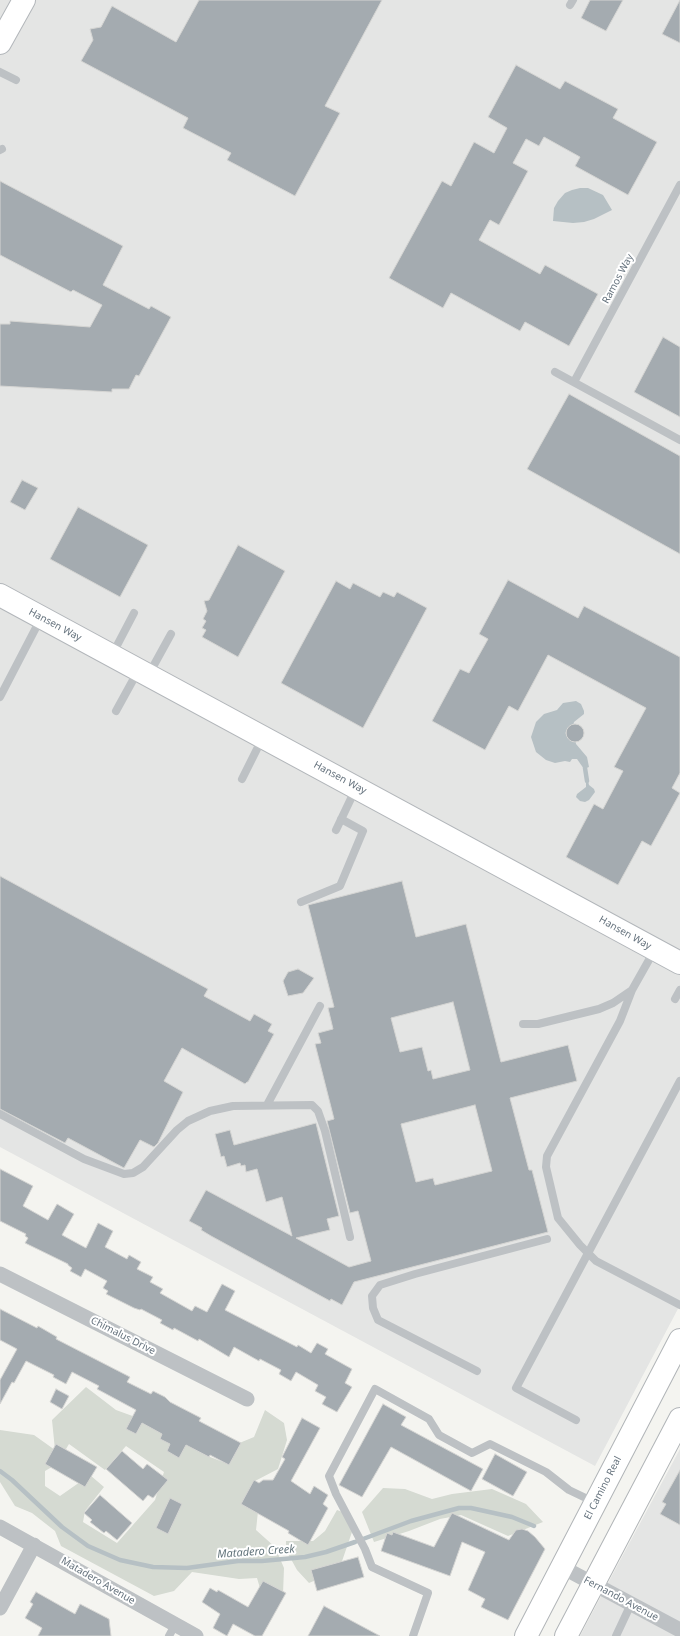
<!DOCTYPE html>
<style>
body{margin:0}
canvas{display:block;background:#f4f4f0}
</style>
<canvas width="680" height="1636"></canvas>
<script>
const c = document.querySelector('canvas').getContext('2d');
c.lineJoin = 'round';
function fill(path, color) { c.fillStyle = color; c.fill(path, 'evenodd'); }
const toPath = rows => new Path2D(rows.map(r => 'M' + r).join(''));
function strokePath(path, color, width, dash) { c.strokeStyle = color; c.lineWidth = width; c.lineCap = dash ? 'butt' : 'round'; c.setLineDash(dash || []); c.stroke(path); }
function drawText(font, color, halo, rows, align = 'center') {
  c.font = font + ' "Noto Sans",sans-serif'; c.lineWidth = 4; c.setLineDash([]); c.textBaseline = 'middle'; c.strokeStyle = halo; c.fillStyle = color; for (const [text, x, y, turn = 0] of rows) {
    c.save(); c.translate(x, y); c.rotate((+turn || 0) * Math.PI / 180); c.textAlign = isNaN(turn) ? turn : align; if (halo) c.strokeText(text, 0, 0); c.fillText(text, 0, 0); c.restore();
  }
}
fill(toPath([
 [0,0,680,0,680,1305,595,1466,0,1147],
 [680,1449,680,1636,580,1636,616,1568]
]), '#e4e5e4');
fill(toPath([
 [86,1387,116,1410,160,1426,181,1441,205,1455,223,1462,237,1444,254,1437,265,1410,284,1423,287,1440,278,1469,255,1481,259,1502,256,1530,275,1547,284,1568,283,1594,262,1595,257,1578,239,1579,192,1572,174,1591,154,1596,61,1546,55,1531,32,1513,15,1506,0,1482,0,1430,34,1435,55,1450,52,1420],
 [69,1444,105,1470,126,1446,164,1472,155,1500,117,1543,83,1522,85,1511,104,1487,90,1475,60,1496,45,1486,45,1471,57,1464],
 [383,1488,405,1489,432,1499,452,1494,492,1489,526,1504,543,1522,508,1536,461,1515,440,1519,409,1531,374,1542,362,1512],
 [337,1510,351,1515,352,1532,339,1570,309,1583,297,1570,286,1550,286,1541,313,1541,325,1531]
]), '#d5dad2');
fill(toPath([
 [580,188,588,188,603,195,612,210,594,219,584,222,573,223,553,221,554,208,558,201,565,193,572,190],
 [576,701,581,704,584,711,584,714,574,722,573,726,576,744,587,757,589,767,584,769,577,759,572,759,570,762,565,761,555,763,546,760,536,752,531,737,536,722,544,714,557,710,563,703],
 [586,781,588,781,589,785,594,789,595,792,589,800,585,802,580,801,576,797,577,794,586,787]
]), '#b6c0c4');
strokePath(toPath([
 [585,768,587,781],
 [0,1471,12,1480,62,1527,88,1546,120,1560,153,1567,187,1568,238,1561,262,1561,305,1557,326,1552,355,1542,411,1521,459,1508,471,1508,512,1517,534,1526]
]), '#b6c0c4', 4.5);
const building = toPath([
 [199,0,382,0,325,106,340,113,295,196,227,160,231,153,183,128,188,118,81,61,93,40,90,29,101,27,112,6,176,42,199,0],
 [590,0,623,0,606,31,581,18,590,0],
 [680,0,680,43,662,34,680,0],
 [516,65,560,89,565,81,618,109,613,118,657,142,628,195,575,166,580,157,544,137,539,146,526,139,513,163,528,171,499,225,490,220,479,240,540,274,545,265,598,294,569,346,525,322,520,331,451,293,443,308,389,278,442,181,451,186,474,142,494,153,507,128,488,117,516,65],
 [0,181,123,246,103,285,149,309,151,306,171,317,139,376,136,375,129,389,112,389,112,392,0,386,0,324,10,324,10,321,90,327,102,305,73,290,71,292,0,255,0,181],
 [663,337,680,347,680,417,634,392,663,337],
 [569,394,680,456,680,554,527,469,569,394],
 [22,480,38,488,25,510,10,502,22,480],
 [78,507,148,545,120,597,50,559,78,507],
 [238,545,285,571,238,657,202,637,206,630,202,628,206,621,203,619,207,611,204,601,209,600,238,545],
 [508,580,578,618,584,606,680,657,680,773,672,788,680,793,651,846,642,841,618,885,566,857,594,804,603,809,623,771,614,767,646,708,548,655,518,711,509,706,485,750,432,721,460,669,469,673,488,639,479,634,508,580],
 [336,581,350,589,353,583,380,597,383,592,394,597,397,592,427,608,363,728,281,683,336,581],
 '566 733a9 9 0 1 1 18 0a9 9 0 1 1-18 0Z',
 [0,876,208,989,204,996,250,1021,254,1014,272,1024,268,1031,274,1034,248,1082,247,1082,245,1084,182,1048,164,1081,183,1092,158,1143,154,1147,140,1140,124,1168,68,1138,65,1143,0,1109,0,876],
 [402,881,416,937,466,924,501,1062,568,1045,577,1081,510,1098,529,1170,532,1170,548,1232,354,1282,342,1305,331,1299,330,1301,211,1236,201,1230,202,1228,189,1221,206,1190,292,1236,282,1197,266,1202,257,1169,246,1172,245,1165,241,1166,240,1163,227,1167,224,1156,221,1157,215,1134,230,1130,234,1145,316,1123,339,1216,327,1219,330,1230,296,1238,349,1267,371,1261,358,1211,350,1213,327,1121,334,1119,315,1044,321,1043,318,1033,333,1029,328,1008,334,1007,308,905,402,881],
 [453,1002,470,1070,433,1079,431,1070,428,1071,422,1047,400,1052,391,1018,453,1002],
 [475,1105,492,1171,435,1185,433,1178,416,1182,401,1124,475,1105],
 [298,969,314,978,303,993,288,996,283,981,288,972,298,969],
 [0,1169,33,1186,23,1206,48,1220,57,1204,74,1214,62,1235,86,1248,98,1223,113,1231,105,1247,127,1259,129,1255,141,1262,137,1269,153,1277,150,1282,163,1289,160,1293,192,1311,195,1306,207,1312,222,1284,235,1291,225,1310,297,1347,298,1345,311,1353,317,1343,328,1349,325,1354,352,1369,345,1383,352,1387,337,1412,322,1404,326,1397,315,1391,318,1385,296,1372,291,1381,279,1374,281,1370,260,1359,259,1361,234,1347,229,1357,199,1339,198,1341,174,1328,173,1330,160,1323,162,1320,141,1309,140,1310,134,1308,106,1294,108,1291,103,1288,107,1281,85,1269,81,1277,70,1271,72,1268,68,1265,68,1264,25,1243,28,1238,25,1236,26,1234,0,1221,0,1169],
 [0,1309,37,1328,38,1326,57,1337,56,1339,130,1377,127,1382,151,1394,153,1391,165,1397,170,1402,201,1418,199,1421,241,1443,229,1465,210,1455,209,1457,186,1445,179,1458,167,1451,170,1444,160,1439,162,1434,142,1423,136,1434,126,1429,136,1410,97,1389,99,1386,72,1372,66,1384,53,1377,54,1375,26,1361,14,1383,12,1382,0,1404,0,1380,17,1349,0,1340,0,1309],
 [56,1389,69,1396,62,1409,50,1402,56,1389],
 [383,1404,406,1417,401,1425,483,1469,471,1491,391,1447,362,1497,339,1485,383,1404],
 [302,1418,320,1428,291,1481,310,1494,314,1486,328,1495,323,1504,328,1508,308,1545,288,1533,289,1531,241,1504,254,1480,259,1483,263,1480,273,1480,285,1459,282,1457,302,1418],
 [56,1444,97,1467,85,1487,45,1464,56,1444],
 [122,1451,143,1469,147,1464,168,1480,153,1498,148,1495,143,1501,106,1469,122,1451],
 [495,1454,527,1472,513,1496,482,1479,495,1454],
 [680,1470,680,1525,660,1514,666,1504,662,1502,680,1470],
 [100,1495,132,1523,117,1540,106,1531,104,1533,90,1522,92,1520,84,1513,100,1495],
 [170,1498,182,1504,168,1534,156,1528,170,1498],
 [452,1513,509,1540,516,1530,522,1529,528,1531,535,1537,545,1549,508,1620,481,1607,485,1599,468,1590,485,1552,462,1542,450,1576,381,1551,387,1533,392,1535,393,1532,434,1547,452,1513],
 [358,1557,364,1577,317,1591,311,1570,358,1557],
 [263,1581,286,1593,262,1636,255,1636,233,1624,227,1636,213,1628,220,1614,202,1602,210,1588,217,1592,218,1590,248,1607,263,1581],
 [36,1592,75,1614,80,1604,109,1619,111,1636,38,1636,42,1628,25,1618,33,1604,30,1602,36,1592],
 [324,1606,380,1636,308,1636,324,1606]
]);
fill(building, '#a4abb0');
strokePath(building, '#d5d5d3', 1);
const secondary = toPath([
 [0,43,24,0],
 [0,595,680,963]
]);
const primary = toPath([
 [526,1636,680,1340],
 [566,1636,680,1419]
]);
strokePath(secondary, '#b2b6ba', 24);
strokePath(primary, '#b1b5b8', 24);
strokePath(toPath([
 [570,5,573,0],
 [0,72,16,80],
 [0,150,2,149],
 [555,372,680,440],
 [574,382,680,185],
 [112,655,134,613],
 [149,674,171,634],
 [0,697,41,618],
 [116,711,138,671],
 [242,779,263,737],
 [336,830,356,788],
 [301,902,340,886,363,831,341,819],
 [654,951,632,990,620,1021,547,1156,546,1167,558,1218,580,1245,596,1261,680,1305],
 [675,999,680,990],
 [523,1024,538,1024,599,1009,613,1003,632,990],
 [267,1105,320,1006],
 [0,1114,84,1159,124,1174,133,1173,143,1167,177,1130,188,1121,210,1111,233,1106,312,1105,318,1111,325,1131,350,1237],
 [477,1371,378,1320,373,1308,372,1296,380,1285,415,1274,547,1239],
 [576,1420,516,1388,680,1081],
 [169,1636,175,1625],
 [413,1636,428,1593,372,1567,365,1549,336,1494,329,1476,375,1389,429,1419,439,1435,472,1453,490,1444,546,1472,569,1490,594,1502],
 [616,1636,631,1604]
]), '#bdc1c4', 8);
strokePath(toPath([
 [0,1274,247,1399],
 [0,1527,196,1636],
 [562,1567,680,1630],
 [0,1608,34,1545]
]), '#bdc1c4', 15);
strokePath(secondary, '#fff', 22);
strokePath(primary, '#fff', 22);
drawText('10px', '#66737e', '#fff', [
 ["Ramos Way",618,279,-62],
 ["Hansen Way",55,625,28],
 ["Hansen Way",340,778,28],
 ["Hansen Way",625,933,29],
 ["Chimalus Drive",123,1336,27],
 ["El Camino Real",603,1488,-63],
 ["Matadero Avenue",98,1581,30],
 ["Fernando Avenue",621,1599,28]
]);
drawText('italic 11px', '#62747b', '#fff', [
 ["Matadero Creek",256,1552,-4]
]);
</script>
